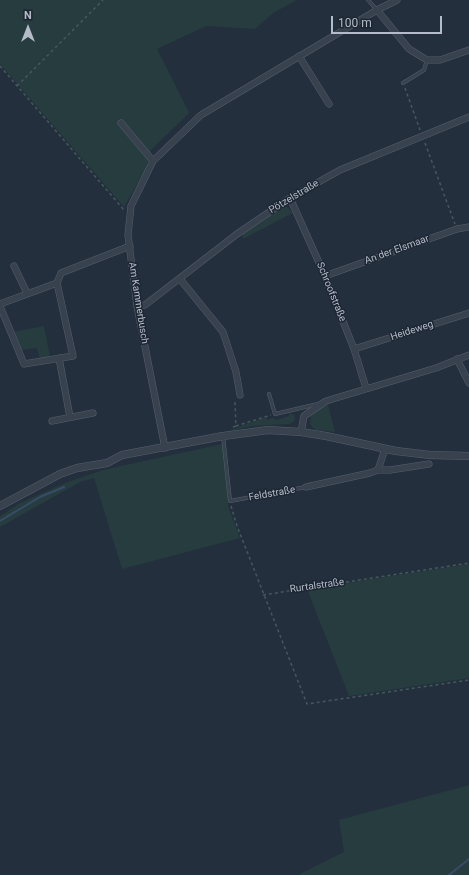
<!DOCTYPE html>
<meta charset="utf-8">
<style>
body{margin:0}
#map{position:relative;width:469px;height:875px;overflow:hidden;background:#242f3e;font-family:Roboto,sans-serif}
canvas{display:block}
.north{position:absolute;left:8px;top:8px;width:40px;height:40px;-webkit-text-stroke:3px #1d2633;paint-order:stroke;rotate:0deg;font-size:11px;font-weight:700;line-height:16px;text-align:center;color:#b4bcc9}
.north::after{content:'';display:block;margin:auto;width:14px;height:18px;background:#b4bcc9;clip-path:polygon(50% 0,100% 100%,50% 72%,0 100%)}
.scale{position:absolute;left:331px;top:16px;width:111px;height:18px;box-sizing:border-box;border:2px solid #b4bcc9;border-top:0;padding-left:5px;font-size:12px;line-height:14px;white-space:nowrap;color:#b4bcc9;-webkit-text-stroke:3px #1d2633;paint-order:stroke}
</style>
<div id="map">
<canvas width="469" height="875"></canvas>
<div class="north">N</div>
<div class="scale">100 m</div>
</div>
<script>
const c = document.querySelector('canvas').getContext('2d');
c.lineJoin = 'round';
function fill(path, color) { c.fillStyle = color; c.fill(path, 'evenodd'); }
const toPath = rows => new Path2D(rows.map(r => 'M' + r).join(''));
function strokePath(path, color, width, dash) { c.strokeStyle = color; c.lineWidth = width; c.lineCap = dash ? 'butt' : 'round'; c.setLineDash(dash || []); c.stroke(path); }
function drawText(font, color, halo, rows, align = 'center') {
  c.font = font + ' Roboto,sans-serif'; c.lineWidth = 3; c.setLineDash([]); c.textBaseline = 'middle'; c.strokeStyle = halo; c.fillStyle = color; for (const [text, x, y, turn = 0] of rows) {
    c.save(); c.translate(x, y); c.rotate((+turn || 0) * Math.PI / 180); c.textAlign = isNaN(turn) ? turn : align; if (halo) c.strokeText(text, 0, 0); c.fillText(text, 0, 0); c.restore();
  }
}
fill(toPath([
 [0,0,297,0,273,13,255,29,206,26,157,49,189,113,151,150,146,169,124,207,0,64],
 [282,206,287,207,293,213,243,239,242,233],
 [44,326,50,357,40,359,37,348,21,350,13,332],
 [328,405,335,432,316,430,312,427,310,423,311,414,318,409],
 [289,413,294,415,295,420,290,424,252,426,225,432,266,417,267,420,273,418,276,420,289,416],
 [222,444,227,470,228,506,240,538,122,569,94,478,80,482,0,527,0,516,20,503,65,483,103,470],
 [469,564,469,678,349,696,307,589],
 [469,785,469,875,298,875,344,852,339,820]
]), '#263c3f');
strokePath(toPath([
 [0,521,40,497,64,487],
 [449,875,469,859]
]), '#394c67', 2);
const service = toPath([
 [368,0,377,10],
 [403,83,424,70,427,60],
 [269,394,275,414,318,404],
 [223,436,230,501,306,487]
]);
const minor = toPath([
 [377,10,409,49,427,60,440,60,469,50],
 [299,56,329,104],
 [121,123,153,161],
 [290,198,325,276,354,349,366,388],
 [14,266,27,293],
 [325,276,457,229,469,227],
 [180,279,223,332,236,372,240,395],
 [0,304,57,283],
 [0,306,24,364,73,356,57,283,61,273,130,246],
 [137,306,145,305,237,234,290,198,340,170,469,117],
 [354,349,469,313],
 [59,358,70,417],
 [457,359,469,383],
 [52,421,93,413],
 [301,432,304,416,326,401,436,368,469,355],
 [165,448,137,306,128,235,131,206,153,161,201,115,377,10,397,0],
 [378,470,385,449],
 [306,487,370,473,378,470,390,470,429,464]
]);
const tertiary = toPath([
 [0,506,60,474,77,468,107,463,122,455,223,436,268,430,301,432,326,436,396,451,430,455,469,456]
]);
strokePath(service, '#565f6c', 4);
strokePath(minor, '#565f6c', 7);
strokePath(tertiary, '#565f6c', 8);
strokePath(toPath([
 [0,66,124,210],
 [17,86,103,0],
 [405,88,420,130],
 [425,143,455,224],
 [236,426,271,415],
 [233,427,236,426,235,403,237,400],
 [231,506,237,526,307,704,469,680],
 [263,595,469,563]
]), '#44595c', 1.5, [3, 3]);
strokePath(service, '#38414e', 3);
strokePath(minor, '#38414e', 6);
strokePath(tertiary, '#38414e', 7);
drawText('10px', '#b4bcc9', '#1d2633', [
 ["Pötzelstraße",294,197,-31],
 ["An der Elsmaar",397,250,-20],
 ["Schroofstraße",331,292,68],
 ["Am Kammerbusch",138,303,81],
 ["Heideweg",412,331,-18],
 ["Feldstraße",272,494,-10],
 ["Rurtalstraße",317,586,-8]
]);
</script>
